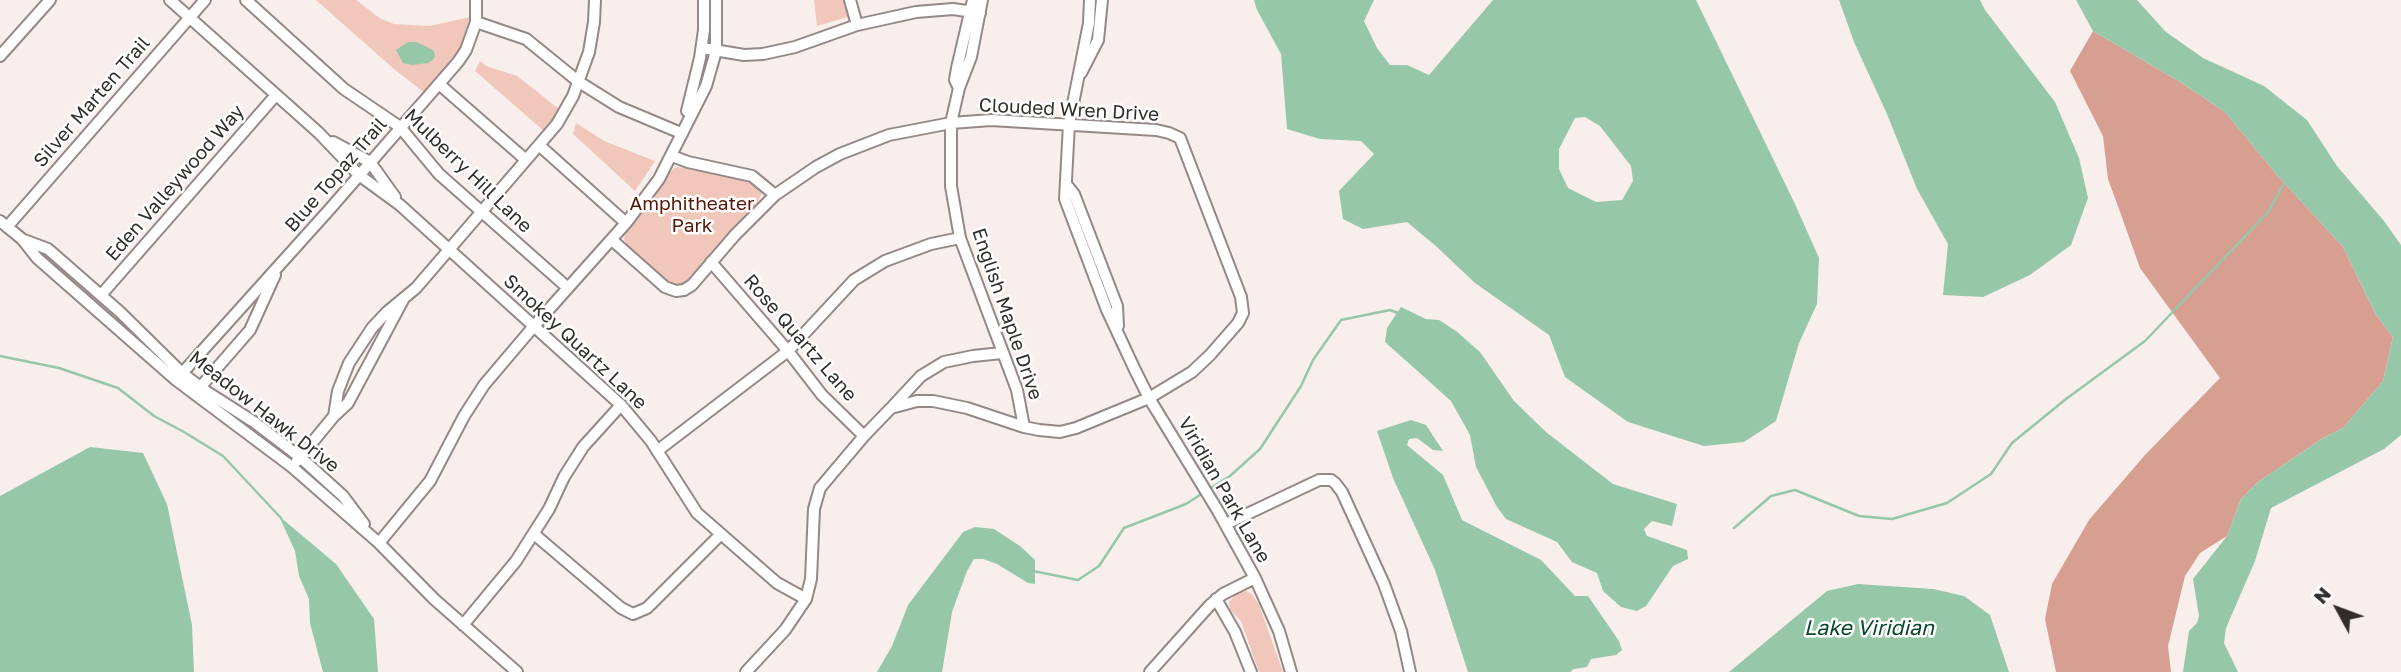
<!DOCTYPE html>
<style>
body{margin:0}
#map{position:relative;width:2401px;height:672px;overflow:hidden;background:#f8eeeb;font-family:"Golos Text",sans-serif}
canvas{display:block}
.north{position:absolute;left:2303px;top:574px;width:70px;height:70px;-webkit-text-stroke:5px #fff;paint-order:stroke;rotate:311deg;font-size:19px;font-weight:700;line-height:28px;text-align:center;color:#302d2b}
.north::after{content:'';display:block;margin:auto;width:24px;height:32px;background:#302d2b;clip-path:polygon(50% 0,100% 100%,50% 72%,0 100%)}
</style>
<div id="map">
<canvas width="2401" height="672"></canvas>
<div class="north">N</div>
</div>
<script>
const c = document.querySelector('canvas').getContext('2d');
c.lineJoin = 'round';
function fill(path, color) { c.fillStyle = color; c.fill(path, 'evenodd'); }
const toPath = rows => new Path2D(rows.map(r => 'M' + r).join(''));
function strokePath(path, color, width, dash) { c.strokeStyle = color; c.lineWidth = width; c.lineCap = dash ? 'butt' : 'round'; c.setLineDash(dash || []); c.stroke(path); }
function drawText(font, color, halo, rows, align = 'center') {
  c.font = font + ' "Golos Text",sans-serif'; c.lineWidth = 5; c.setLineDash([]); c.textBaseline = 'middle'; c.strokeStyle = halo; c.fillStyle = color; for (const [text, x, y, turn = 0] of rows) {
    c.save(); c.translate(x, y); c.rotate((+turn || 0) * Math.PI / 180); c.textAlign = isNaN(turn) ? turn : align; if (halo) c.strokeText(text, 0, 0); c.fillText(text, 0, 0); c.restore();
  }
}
fill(toPath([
 [316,0,356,0,381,19,394,24,430,26,470,17,460,48,425,93,394,69],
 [814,0,854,0,858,14,817,26],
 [480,61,486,66,517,76,559,109,544,131,475,71],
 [576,123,604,141,655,161,635,191,573,134],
 [678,167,748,180,761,191,761,195,757,205,684,285,675,287,627,246,624,239,626,232,649,204,666,177,674,168],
 [1246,591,1252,594,1259,605,1283,672,1259,672,1241,621,1230,610,1229,602,1236,594]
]), '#f1c6bb');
fill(toPath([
 [2093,31,2180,82,2225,112,2277,175,2343,247,2376,315,2393,337,2383,381,2343,428,2323,438,2258,482,2241,499,2227,536,2200,553,2185,576,2168,646,2171,672,2056,672,2045,619,2052,584,2089,520,2145,455,2220,378,2140,268,2119,209,2108,179,2103,136,2070,71]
]), '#d69f91');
fill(toPath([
 [1254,0,1374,0,1364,21,1377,48,1390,65,1407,65,1429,75,1493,0,1696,0,1794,202,1819,258,1817,304,1799,343,1776,421,1744,442,1704,446,1628,422,1565,377,1549,335,1475,283,1437,247,1407,222,1363,229,1343,219,1339,191,1374,154,1361,141,1320,139,1287,129,1281,54,1257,10],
 [1585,117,1600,126,1631,166,1633,181,1622,200,1596,202,1568,188,1559,169,1559,149,1575,118],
 [1839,0,1980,0,1985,10,2055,102,2079,158,2088,198,2071,245,2030,275,1983,297,1943,295,1948,244,1917,189,1887,114,1854,42],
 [2076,0,2137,0,2166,32,2203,58,2264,86,2307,120,2337,166,2384,221,2401,245,2401,435,2384,449,2271,508,2255,561,2226,628,2224,643,2238,672,2183,672,2189,631,2197,623,2199,616,2193,579,2227,536,2241,499,2258,482,2323,438,2343,428,2383,381,2393,337,2376,315,2343,247,2277,175,2225,112,2180,82,2093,31],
 [408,42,416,42,429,48,434,51,435,56,433,60,428,63,412,65,403,63,396,50],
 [1401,307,1426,319,1439,320,1456,331,1480,352,1514,401,1546,432,1613,484,1677,504,1672,526,1652,521,1644,529,1647,536,1687,550,1688,559,1673,566,1646,606,1637,611,1621,607,1603,591,1597,573,1572,562,1557,542,1506,519,1497,507,1476,467,1470,435,1451,401,1385,342,1387,328],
 [1411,420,1426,425,1443,451,1433,450,1417,438,1409,439,1407,445,1443,475,1462,520,1541,560,1575,596,1588,596,1619,641,1622,650,1616,655,1591,659,1587,667,1574,669,1570,672,1468,672,1435,570,1393,478,1377,431],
 [90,447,143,453,167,504,192,625,194,672,0,672,0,496],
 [279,516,336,564,374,619,378,672,323,672,310,623,309,599,299,576,295,551],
 [975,527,994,529,1020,546,1035,560,1035,584,1028,583,997,564,983,559,974,559,967,571,952,612,942,672,877,672,892,646,908,605,963,532],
 [1858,584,1933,589,1964,596,1990,615,2009,672,1729,672,1827,591]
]), '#96c7a8');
strokePath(toPath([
 [0,356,59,368,118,388,154,416,184,432,223,456,281,518],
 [1209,489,1230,476,1260,449,1301,386,1313,360,1341,320,1390,310,1398,313],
 [1734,528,1771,496,1795,490,1859,516,1892,519,1947,503,1991,474,2012,443,2066,399,2145,341,2269,211,2285,181],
 [1033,571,1078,580,1099,566,1124,528,1186,504,1203,493]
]), '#96c7a8', 2.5);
const minor = toPath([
 [170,0,319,133,359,175,400,205,621,405,651,441,697,513,777,583,806,599],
 [246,0,344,89,400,127,439,174,568,288],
 [850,0,857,25],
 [982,0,971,57,959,88,951,123,951,186,960,238,1017,390,1024,427],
 [1090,0,1089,23,1069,124,1065,199,1107,310,1135,370,1149,398,1218,511,1255,578,1279,631,1291,672],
 [476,22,526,39,579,82,619,107,681,133],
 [702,48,744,55,763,54,795,47,857,25,916,12,953,9,980,13],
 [0,56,50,0],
 [1081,73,1098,40,1102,0],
 [439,84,526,160],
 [959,88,955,80,957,68,973,0],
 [687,111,700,58,704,30,704,0],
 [333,142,370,162,395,197],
 [540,146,626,223],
 [672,156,688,162,752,176,775,195],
 [1066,184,1074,194,1117,306,1118,326],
 [0,221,22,239,37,258,176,380,292,467,379,543,434,599,517,672],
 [7,227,205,0],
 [24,240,48,249,120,312,182,373,207,392,254,422,300,457,343,496,364,524],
 [612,240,665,287,676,291,684,290,692,285,735,235,775,195,816,167,840,154,889,135,951,123,991,120,1156,130,1169,133,1180,138,1241,297,1243,313,1238,323,1210,355,1192,372,1149,398,1076,428,1060,432,1039,430,1024,427,967,408,933,401,917,401,891,408,864,436,820,488,814,509,811,579,806,599,785,630,746,672],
 [711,262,788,351,822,395,864,436],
 [101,295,276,95],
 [176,380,329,210,458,62,466,50,476,22,476,0],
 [197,391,250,330,275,275],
 [893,406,921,376,944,362,973,356,1002,353],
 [334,416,338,391,349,363,372,328,387,312,416,288,557,124,573,96,589,52,594,22,595,0],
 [657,451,788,351,854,280,885,261,931,244,960,238],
 [297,461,334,416,348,403,403,300],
 [1226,524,1319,480,1331,480,1335,483,1342,492,1384,584,1401,631,1410,672],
 [534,534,621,608,633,614,647,608,720,535],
 [379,543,430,481,464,416,484,385,534,326,626,223,659,179,706,86,716,51,716,0],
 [1216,599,1235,632,1251,672],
 [463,625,516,561,549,509,564,477,583,447,621,405],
 [1150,672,1210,605,1223,594,1255,578]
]);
strokePath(minor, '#938987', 14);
strokePath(minor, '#fff', 10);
drawText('19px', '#302d2b', '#fff', [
 ["Silver Marten Trail",92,102,-49],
 ["Clouded Wren Drive",1069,110,3],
 ["Mulberry Hill Lane",468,171,44],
 ["Blue Topaz Trail",336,175,-49],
 ["Eden Valleywood Way",175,183,-49],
 ["English Maple Drive",1007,314,71],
 ["Rose Quartz Lane",800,338,49],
 ["Smokey Quartz Lane",575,342,43],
 ["Meadow Hawk Drive",264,412,38],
 ["Viridian Park Lane",1224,490,60]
]);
drawText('19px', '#571605', '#fff', [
 ["Amphitheater",692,204],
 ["Park",692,226]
]);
drawText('italic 21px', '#0b482a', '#fff', [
 ["Lake Viridian",1869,628]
]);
</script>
